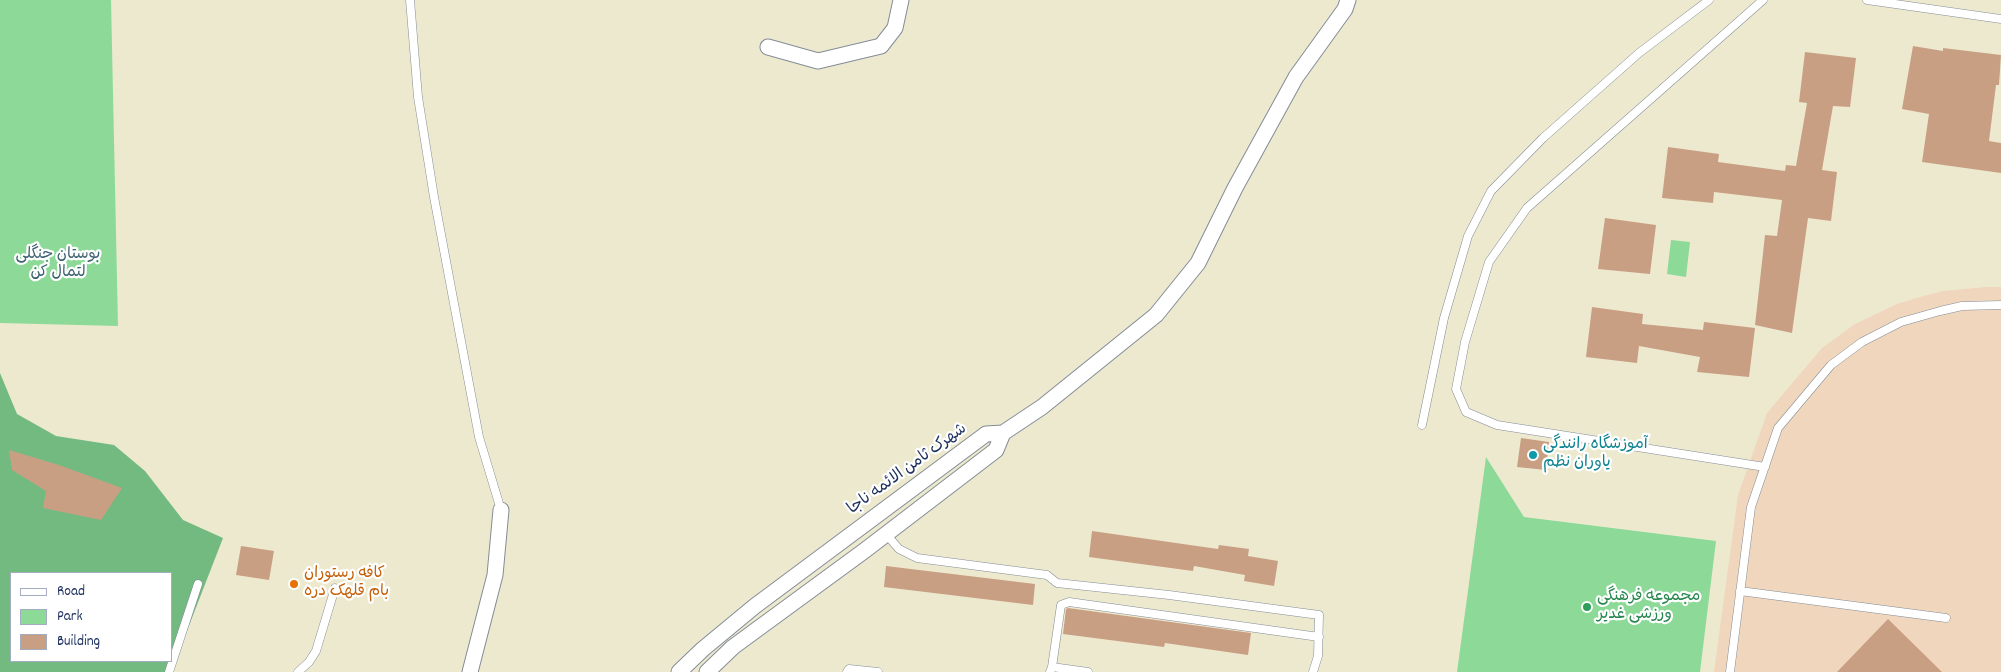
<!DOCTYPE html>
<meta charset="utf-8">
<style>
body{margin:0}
#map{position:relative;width:2001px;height:672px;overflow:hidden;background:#ede9cf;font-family:Dekko,sans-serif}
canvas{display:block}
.legend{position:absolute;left:10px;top:572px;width:162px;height:90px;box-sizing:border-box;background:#fff;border:1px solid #a4acbf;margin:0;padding:6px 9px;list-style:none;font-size:15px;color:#1b2f5e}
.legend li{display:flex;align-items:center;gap:10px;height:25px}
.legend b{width:25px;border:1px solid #a4acbf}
</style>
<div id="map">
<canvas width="2001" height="672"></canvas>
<ul class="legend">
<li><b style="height:6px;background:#fff"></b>Road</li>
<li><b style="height:14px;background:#8dda98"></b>Park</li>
<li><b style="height:14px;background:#c99f83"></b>Building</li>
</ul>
</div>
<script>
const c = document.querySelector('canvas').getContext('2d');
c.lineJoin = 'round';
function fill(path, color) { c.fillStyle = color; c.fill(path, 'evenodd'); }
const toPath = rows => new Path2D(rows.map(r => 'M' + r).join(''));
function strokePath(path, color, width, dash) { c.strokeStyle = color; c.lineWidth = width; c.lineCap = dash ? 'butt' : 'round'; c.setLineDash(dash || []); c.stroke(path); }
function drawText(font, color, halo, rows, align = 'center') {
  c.font = font + ' Dekko,"Playpen Sans Arabic",sans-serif'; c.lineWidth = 4.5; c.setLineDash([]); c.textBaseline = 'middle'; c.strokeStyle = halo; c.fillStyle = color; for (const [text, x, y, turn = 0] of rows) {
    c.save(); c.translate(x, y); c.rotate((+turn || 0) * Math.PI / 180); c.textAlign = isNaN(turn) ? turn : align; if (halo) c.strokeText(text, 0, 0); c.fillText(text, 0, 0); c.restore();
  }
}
fill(toPath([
 [1986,287,2001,287,2001,672,1714,672,1738,495,1767,413,1822,348,1855,324,1897,304,1923,296,1943,291]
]), '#f0d6bc');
fill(toPath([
 [0,0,111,0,118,326,0,323],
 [1671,240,1690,242,1686,277,1667,274],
 [1486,457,1524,517,1716,541,1700,672,1457,672]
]), '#8dda98');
fill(toPath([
 [0,373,17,414,56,436,114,445,145,471,183,520,223,538,171,672,0,672],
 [11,573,171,573,171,661,11,661]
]), '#72ba80');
fill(toPath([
 [1913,46,1943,51,1943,48,2001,55,1999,85,1996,85,1989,141,2001,143,2001,173,1922,162,1929,114,1902,109],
 [1805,52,1856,58,1850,107,1833,106,1822,170,1837,172,1831,221,1808,218,1792,333,1755,325,1765,235,1777,236,1782,200,1714,192,1713,203,1662,198,1668,147,1719,154,1718,162,1785,171,1786,165,1796,166,1807,103,1799,102],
 [1605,218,1656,225,1650,274,1598,269],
 [1592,307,1643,314,1642,324,1703,330,1704,322,1755,328,1749,377,1697,372,1700,357,1639,346,1637,363,1586,357],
 [1521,438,1549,442,1546,470,1517,467],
 [9,450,59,465,122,488,101,520,43,508,46,491,12,470],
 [1092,531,1218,549,1219,545,1249,549,1248,556,1278,561,1274,586,1244,581,1245,575,1194,566,1193,571,1089,557],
 [241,546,274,551,269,580,236,575],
 [886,566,1035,584,1033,605,884,587],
 [1068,608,1251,633,1248,655,1165,643,1164,647,1063,634,1066,609],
 [1888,619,1942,672,1837,672]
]), '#c99f83');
const lane = toPath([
 [410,0,418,97,434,197,479,437,501,510],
 [1763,0,1527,208,1489,262,1465,342,1456,389,1466,412,1497,425,1765,467],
 [1867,0,2001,19],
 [1422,425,1444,318,1468,236,1491,191,1543,138,1639,53,1709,0],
 [886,534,899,549,917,558,1047,575,1057,583,1169,595,1319,615,1318,656,1313,672],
 [1740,591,1946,618],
 [1052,667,1088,672],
 [169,672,198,584],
 [298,672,309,662,316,651,335,588],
 [847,672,849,669,878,672],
 [1050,672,1052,667,1061,605,1069,602,1319,637],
 [1730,672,1751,507,1778,428,1831,365,1862,342,1901,322,1940,311,1962,306,2001,305]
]);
const street = toPath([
 [768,47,818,61,881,46,895,28,901,0],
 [1003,433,1042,407,1156,315,1198,263,1235,188,1296,77,1345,9,1348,0],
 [470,672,495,575,501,510],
 [679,672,703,649,755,606,986,434,1003,433,996,450,864,551,733,647,707,672]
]);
strokePath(lane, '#848c96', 9);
strokePath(street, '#848c96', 17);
strokePath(lane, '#fff', 8);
strokePath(street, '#fff', 15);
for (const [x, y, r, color] of [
 [1533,455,5,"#0f9aa8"],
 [294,584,5,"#e8710a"],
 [1587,607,5,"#2e9e5b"]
]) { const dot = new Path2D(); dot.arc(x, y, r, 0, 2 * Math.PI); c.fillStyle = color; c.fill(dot); strokePath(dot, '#fff', 2); }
drawText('16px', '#3d626f', '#fff', [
 ["بوستان جنگلی",58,256],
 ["لتمال کن",58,274]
]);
drawText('16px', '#0d838f', '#fff', [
 ["آموزشگاه رانندگی",1543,446],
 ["یاوران نظم",1543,464]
], 'left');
drawText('16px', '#1b2f5e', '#fff', [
 ["شهرک ثامن الائمه ناجا",908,470,-36]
]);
drawText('16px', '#c56008', '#fff', [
 ["کافه رستوران",304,575],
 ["بام قلهک دره",304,593]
], 'left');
drawText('16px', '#27864d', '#fff', [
 ["مجموعه فرهنگی",1597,598],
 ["ورزشی غدیر",1597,616]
], 'left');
</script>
